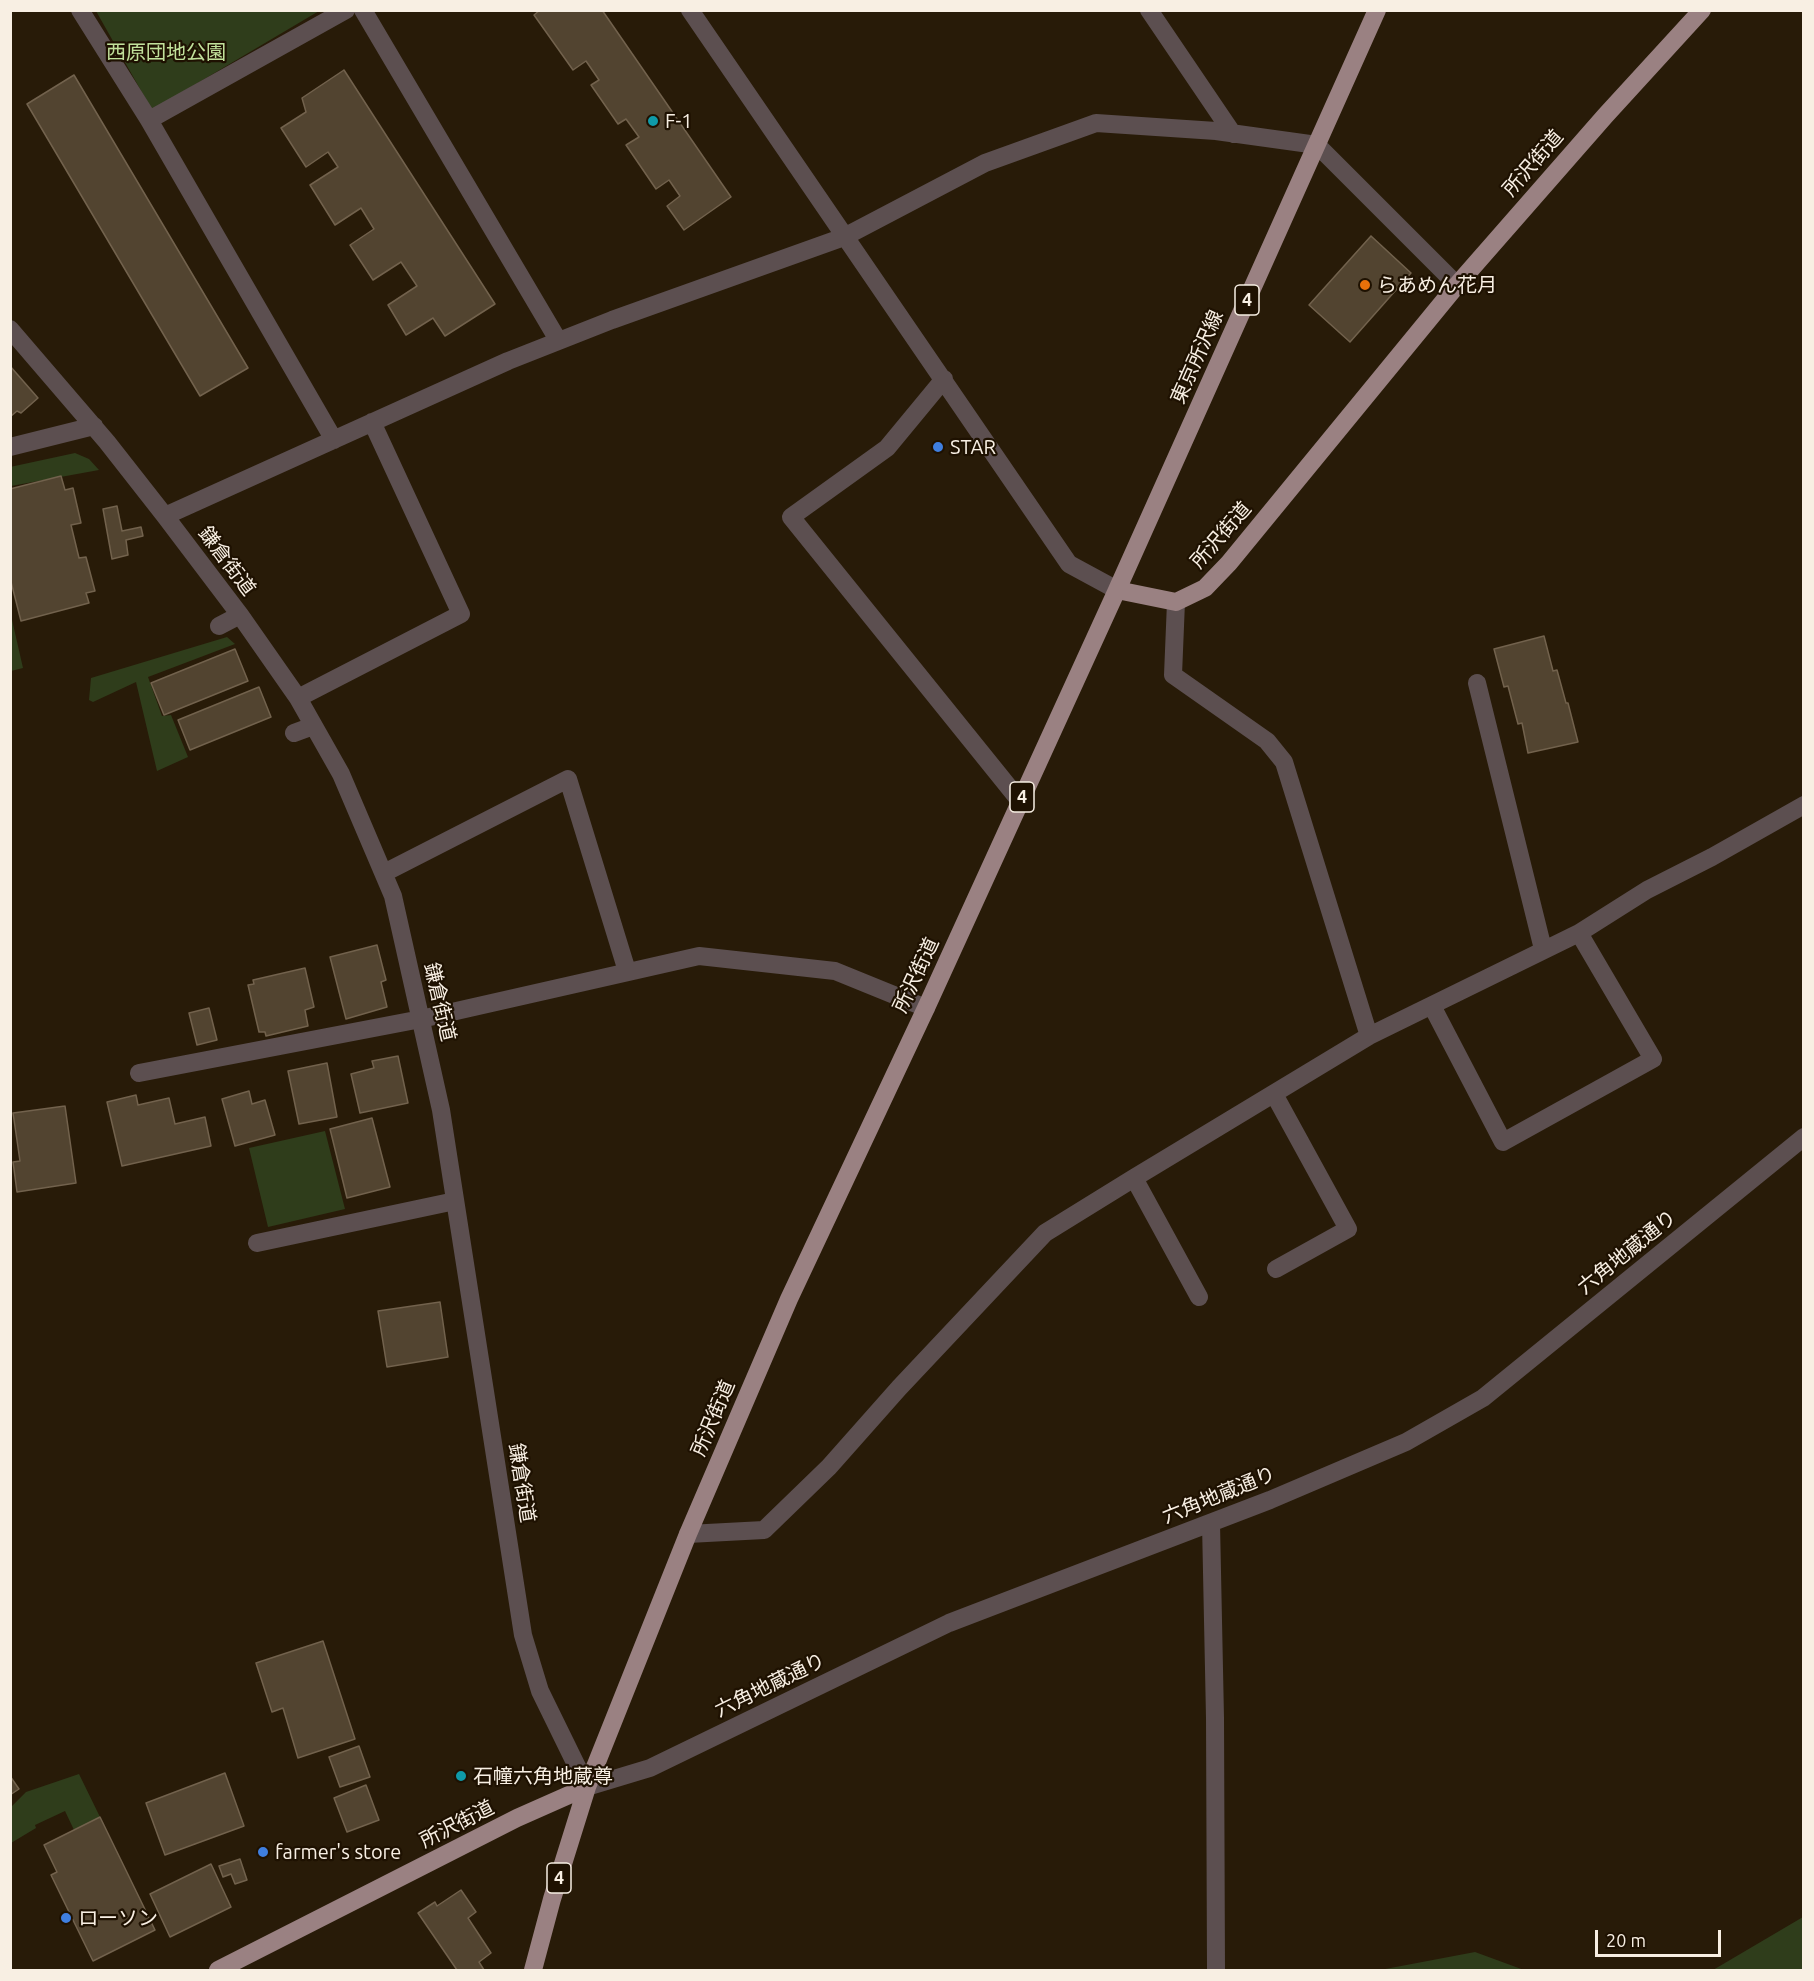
<!DOCTYPE html>
<meta charset="utf-8">
<style>
body{margin:0}
#map{position:relative;width:1814px;height:1981px;overflow:hidden;background:#281b08;font-family:Ubuntu,sans-serif}
canvas{display:block}
.frame{position:absolute;inset:0;border:12px solid #f8efe3;pointer-events:none}
.scale{position:absolute;left:1595px;top:1930px;width:126px;height:27px;box-sizing:border-box;border:3px solid #f8efe3;border-top:0;padding-left:8px;font-size:18px;line-height:21px;white-space:nowrap;color:#f8efe3;-webkit-text-stroke:4px #1e1101;paint-order:stroke}
</style>
<div id="map">
<canvas width="1814" height="1981"></canvas>
<div class="frame"></div>
<div class="scale">20 m</div>
</div>
<script>
const c = document.querySelector('canvas').getContext('2d');
c.lineJoin = 'round';
function fill(path, color) { c.fillStyle = color; c.fill(path, 'evenodd'); }
const toPath = rows => new Path2D(rows.map(r => 'M' + r).join(''));
function strokePath(path, color, width, dash) { c.strokeStyle = color; c.lineWidth = width; c.lineCap = dash ? 'butt' : 'round'; c.setLineDash(dash || []); c.stroke(path); }
function drawText(font, color, halo, rows, align = 'center') {
  c.font = font + ' Ubuntu,"Noto Sans JP",sans-serif'; c.lineWidth = 4.5; c.setLineDash([]); c.textBaseline = 'middle'; c.strokeStyle = halo; c.fillStyle = color; for (const [text, x, y, turn = 0] of rows) {
    c.save(); c.translate(x, y); c.rotate((+turn || 0) * Math.PI / 180); c.textAlign = isNaN(turn) ? turn : align; if (halo) c.strokeText(text, 0, 0); c.fillText(text, 0, 0); c.restore();
  }
}
fill(toPath([
 [96,11,319,11,152,110],
 [75,453,89,459,99,470,11,486,10,467],
 [10,611,23,668,11,671,10,671],
 [227,637,235,644,148,677,162,716,171,715,188,757,157,771,136,682,93,702,89,700,91,678],
 [325,1131,345,1209,268,1227,249,1148],
 [79,1774,100,1817,74,1830,65,1811,35,1825,36,1828,11,1843,11,1807,26,1792],
 [1803,1917,1803,1970,1713,1970],
 [1475,1952,1524,1970,1380,1970]
]), '#2f3d1b');
const building = toPath([
 [540,10,602,10,731,197,684,230,667,206,680,196,669,180,656,189,626,145,639,137,626,119,618,124,591,85,599,80,586,61,573,70,534,15,540,10],
 [344,70,495,304,445,336,433,318,406,335,388,305,417,286,401,262,373,280,350,245,374,229,361,208,335,225,310,185,338,167,328,152,306,167,281,128,306,112,302,98,344,70],
 [74,75,248,368,200,396,27,104,74,75],
 [1371,236,1411,273,1350,342,1309,305,1371,236],
 [10,366,38,398,21,413,17,411,10,417,10,366],
 [61,476,65,490,73,488,81,523,71,525,79,558,86,557,95,591,86,593,89,603,21,621,10,578,10,489,61,476],
 [117,506,122,531,141,527,143,536,126,540,128,555,112,559,103,509,117,506],
 [1544,636,1553,671,1557,670,1566,703,1568,703,1578,742,1528,753,1522,723,1518,724,1508,686,1504,687,1494,649,1544,636],
 [235,649,248,681,164,715,151,683,235,649],
 [259,687,271,717,190,750,178,720,259,687],
 [377,945,386,980,381,982,387,1007,346,1019,330,957,377,945],
 [305,968,314,1007,305,1010,308,1026,266,1036,265,1032,259,1032,248,985,254,984,253,980,305,968],
 [209,1008,217,1040,197,1045,189,1013,209,1008],
 [398,1056,408,1103,360,1113,351,1074,374,1068,372,1061,398,1056],
 [327,1063,337,1117,299,1124,288,1071,327,1063],
 [249,1091,252,1104,265,1100,275,1135,235,1146,222,1099,249,1091],
 [136,1095,138,1105,169,1098,175,1124,205,1117,211,1146,122,1166,107,1102,136,1095],
 [65,1106,76,1183,17,1192,13,1162,20,1161,13,1113,65,1106],
 [372,1118,390,1187,347,1198,330,1129,372,1118],
 [440,1302,448,1357,387,1367,378,1311,440,1302],
 [323,1641,355,1739,298,1758,283,1708,272,1712,256,1663,323,1641],
 [359,1746,370,1777,340,1787,329,1757,359,1746],
 [225,1773,244,1826,165,1855,146,1803,225,1773],
 [10,1776,19,1789,10,1795,10,1776],
 [366,1785,379,1820,347,1832,334,1798,366,1785],
 [100,1817,155,1930,93,1961,51,1875,57,1872,44,1845,100,1817],
 [240,1859,247,1880,235,1884,231,1874,223,1877,219,1866,240,1859],
 [211,1864,231,1907,170,1937,150,1894,211,1864],
 [461,1890,476,1912,468,1918,491,1953,479,1962,484,1970,457,1970,418,1913,435,1902,437,1906,461,1890]
]);
fill(building, '#524430');
strokePath(building, '#72624d', 1.5);
strokePath(toPath([
 [80,10,149,120,334,440],
 [363,10,558,340],
 [690,10,1069,564,1117,590],
 [1149,10,1233,134],
 [149,120,346,10],
 [10,329,107,442,165,516,240,615,298,698,341,774,393,896,441,1110,523,1635,540,1691,587,1787,650,1768,949,1623,1270,1500,1406,1442,1483,1398,1804,1137],
 [944,379,887,448,791,517,1020,801],
 [10,447,94,426],
 [165,516,508,361,612,320,844,237,985,163,1096,123,1216,131,1317,145,1457,285],
 [1176,602,1173,675,1267,741,1284,762,1369,1036],
 [219,626,240,615],
 [1477,683,1543,949],
 [298,698,461,614,372,422],
 [294,733,313,726],
 [384,873,568,779,627,971],
 [1432,1006,1503,1142,1653,1059,1579,933],
 [139,1073,421,1019,699,956,835,971,926,1008],
 [1274,1094,1348,1229,1276,1269],
 [1134,1178,1199,1297],
 [257,1243,455,1201],
 [1211,1523,1215,1718,1216,1970],
 [688,1534,764,1530,829,1467,899,1388,1045,1233,1134,1178,1369,1036,1579,933,1647,890,1712,857,1804,805]
]), '#5c4f50', 18);
strokePath(toPath([
 [1117,590,1377,10],
 [218,1970,517,1818,587,1787],
 [533,1970,552,1899,587,1787,688,1534,789,1299,926,1008,1117,590,1176,602,1205,588,1229,563,1457,285,1605,116,1702,10]
]), '#9a8182', 18);
for (const [x, y, r, color] of [
 [653,121,6,"#0f9aa8"],
 [1365,285,6,"#e8710a"],
 [938,447,6,"#3f7fe0"],
 [461,1776,6,"#0f9aa8"],
 [263,1852,6,"#3f7fe0"],
 [66,1918,6,"#3f7fe0"]
]) { const dot = new Path2D(); dot.arc(x, y, r, 0, 2 * Math.PI); c.fillStyle = color; c.fill(dot); strokePath(dot, '#1e1101', 2); }
for (const [x, y, w] of [
 [1247,300,24],
 [1022,797,24],
 [559,1878,24]
]) { const box = new Path2D(); box.roundRect(x - w / 2, y - 15, w, 30, 4.5); c.fillStyle = '#1e1101'; c.fill(box); strokePath(box, '#f8efe3', 1.5); }
drawText('bold 18px', '#f8efe3', null, [
 ["4",1247,300],
 ["4",1022,797],
 ["4",559,1878]
]);
drawText('20px', '#c1e19b', '#1e1101', [
 ["西原団地公園",166,52]
]);
drawText('20px', '#f8efe3', '#1e1101', [
 ["F-1",665,121],
 ["らあめん花月",1377,285],
 ["STAR",950,447],
 ["石幢六角地蔵尊",473,1776],
 ["farmer's store",275,1852],
 ["ローソン",78,1918]
], 'left');
drawText('20px', '#f8efe3', '#1e1101', [
 ["所沢街道",1533,163,-49],
 ["東京所沢線",1197,357,-66],
 ["所沢街道",1221,535,-49],
 ["鎌倉街道",227,561,53],
 ["所沢街道",916,975,-65],
 ["鎌倉街道",440,1002,77],
 ["六角地蔵通り",1627,1252,-39],
 ["所沢街道",713,1418,-67],
 ["鎌倉街道",522,1483,81],
 ["六角地蔵通り",1219,1495,-22],
 ["六角地蔵通り",770,1685,-26],
 ["所沢街道",457,1824,-27]
]);
</script>
